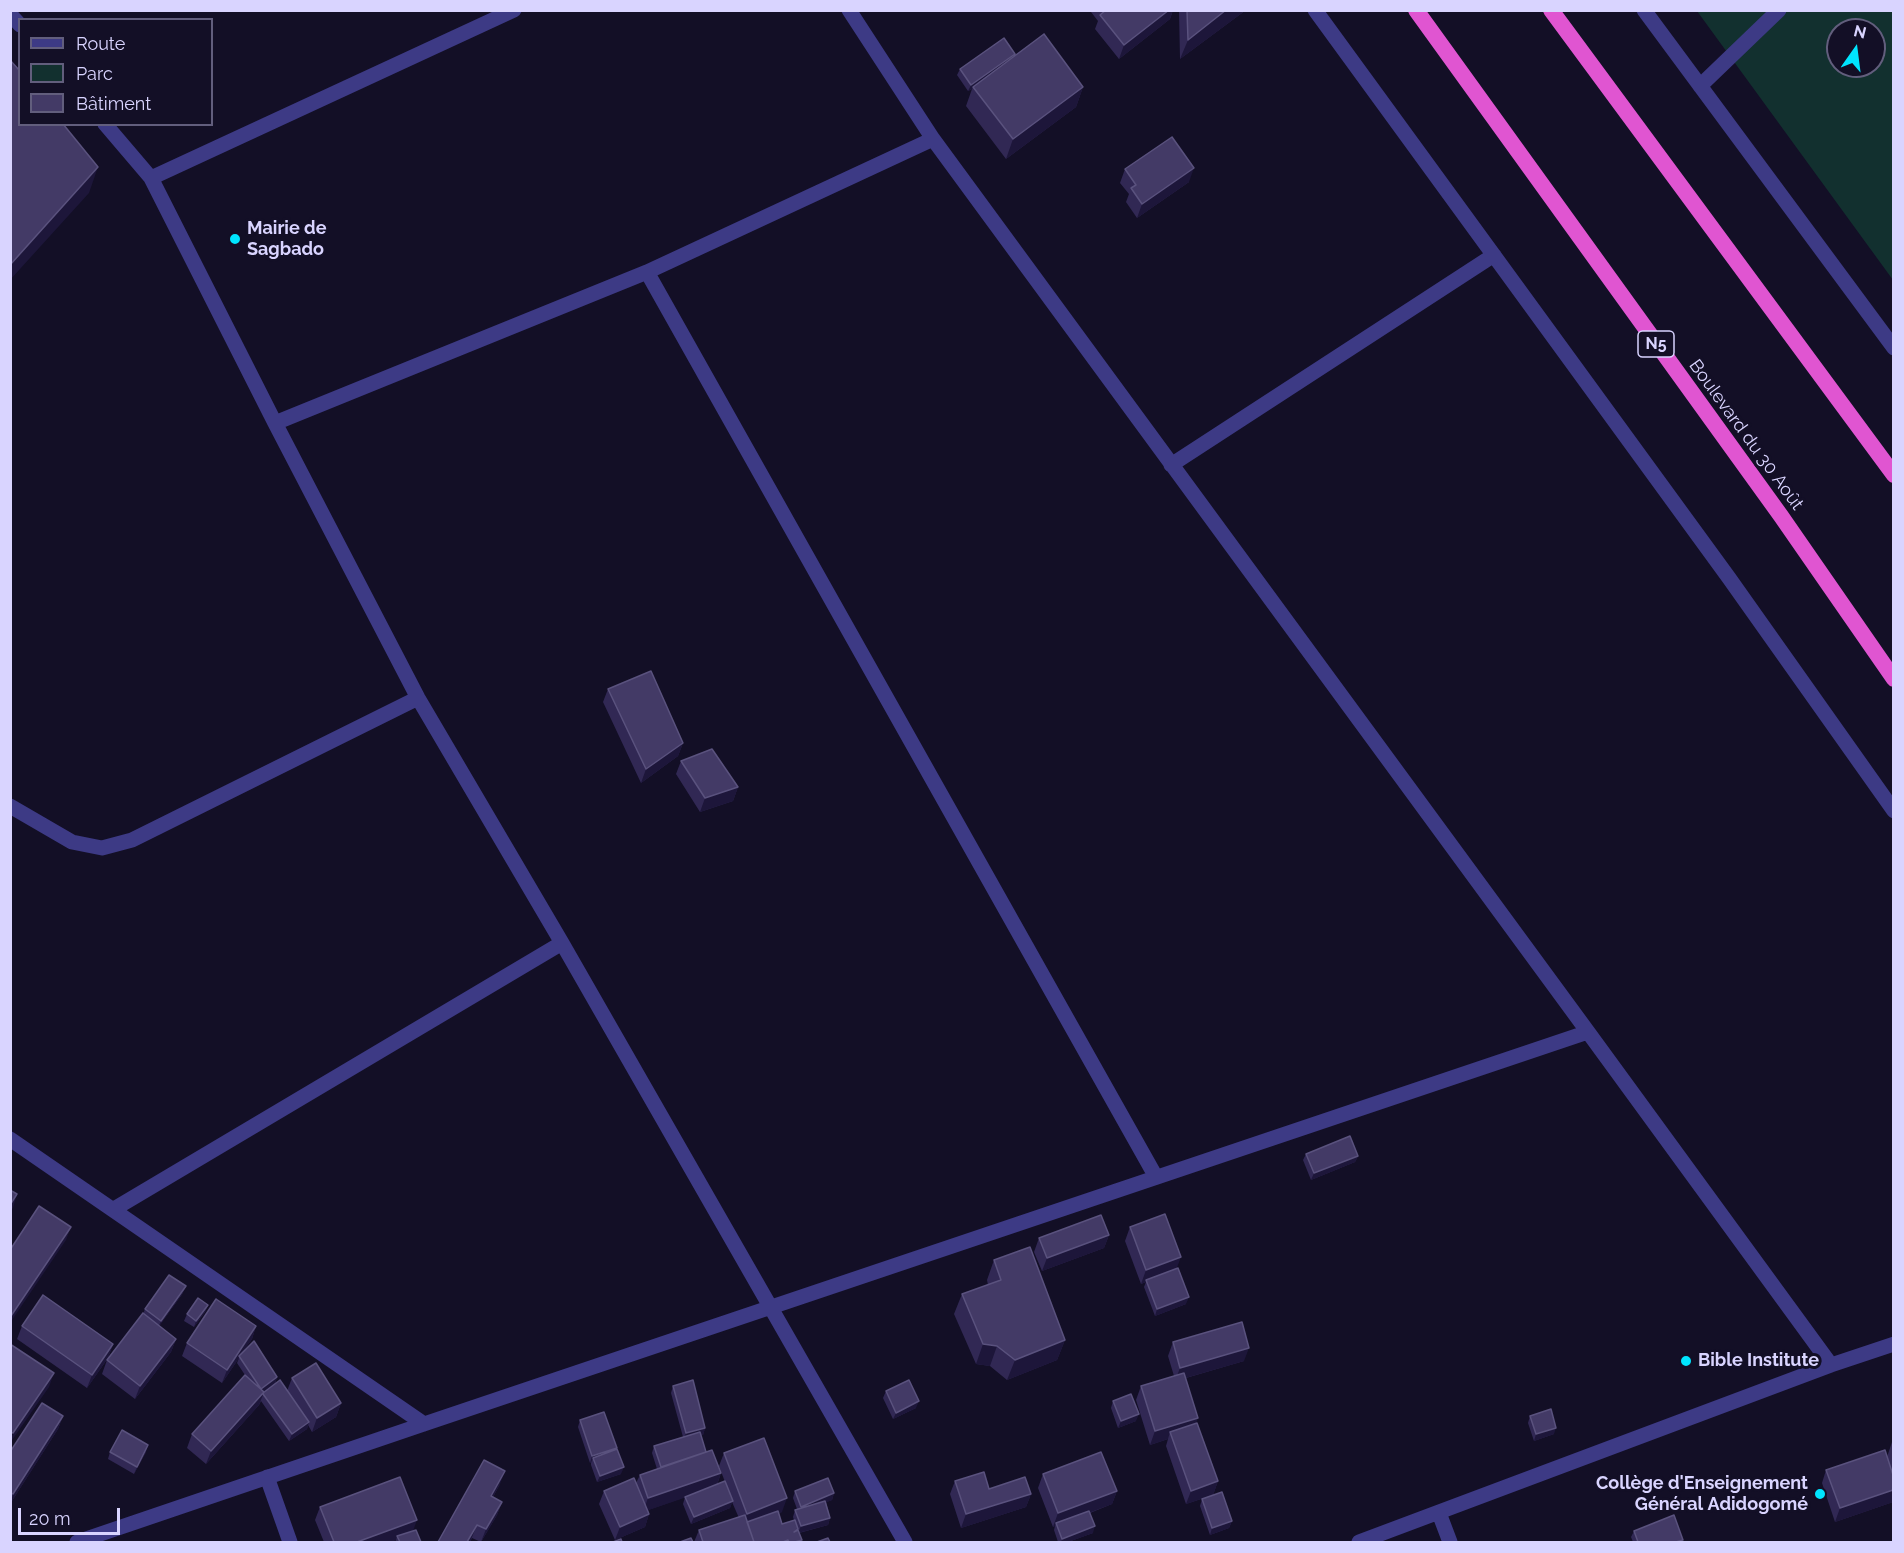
<!DOCTYPE html>
<meta charset="utf-8">
<style>
body{margin:0}
#map{position:relative;width:1904px;height:1553px;overflow:hidden;background:#130f26;font-family:Raleway,sans-serif}
canvas{display:block}
.frame{position:absolute;inset:0;border:12px solid #d9d4ff;pointer-events:none}
.legend{position:absolute;left:18px;top:18px;width:195px;height:108px;box-sizing:border-box;background:#130f26;border:2px solid #625e7d;margin:0;padding:8px 10px;list-style:none;font-size:18px;color:#d9d4ff}
.legend li{display:flex;align-items:center;gap:12px;height:30px}
.legend b{width:30px;border:2px solid #625e7d}
.north{position:absolute;left:1826px;top:18px;width:60px;height:60px;box-sizing:border-box;background:#130f26;border:2px solid #625e7d;border-radius:50%;rotate:14deg;font-size:16px;font-weight:700;line-height:24px;text-align:center;color:#d9d4ff}
.north::after{content:'';display:block;margin:auto;width:21px;height:27px;background:#00e5ff;clip-path:polygon(50% 0,100% 100%,50% 72%,0 100%)}
.scale{position:absolute;left:18px;top:1508px;width:102px;height:27px;box-sizing:border-box;border:3px solid #d9d4ff;border-top:0;padding-left:8px;font-size:18px;line-height:21px;white-space:nowrap;color:#d9d4ff;-webkit-text-stroke:4px #130f26;paint-order:stroke}
</style>
<div id="map">
<canvas width="1904" height="1553"></canvas>
<div class="frame"></div>
<ul class="legend">
<li><b style="height:8px;background:#3d3a85"></b>Route</li>
<li><b style="height:16px;background:#12302f"></b>Parc</li>
<li><b style="height:16px;background:#433a66"></b>Bâtiment</li>
</ul>
<div class="north">N</div>
<div class="scale">20 m</div>
</div>
<script>
const c = document.querySelector('canvas').getContext('2d');
c.lineJoin = 'round';
function fill(path, color) { c.fillStyle = color; c.fill(path, 'evenodd'); }
const toPath = rows => new Path2D(rows.map(r => 'M' + r).join(''));
function strokePath(path, color, width, dash) { c.strokeStyle = color; c.lineWidth = width; c.lineCap = dash ? 'butt' : 'round'; c.setLineDash(dash || []); c.stroke(path); }
function drawText(font, color, halo, rows, align = 'center') {
  c.font = font + ' Raleway,sans-serif'; c.lineWidth = 6; c.setLineDash([]); c.textBaseline = 'middle'; c.strokeStyle = halo; c.fillStyle = color; for (const [text, x, y, turn = 0] of rows) {
    c.save(); c.translate(x, y); c.rotate((+turn || 0) * Math.PI / 180); c.textAlign = isNaN(turn) ? turn : align; if (halo) c.strokeText(text, 0, 0); c.fillText(text, 0, 0); c.restore();
  }
}
fill(toPath([
 [1697,11,1893,11,1893,280],
 [1838,30,1874,30,1874,66,1838,66]
]), '#12302f');
strokePath(toPath([
 [849,10,933,139,1588,1032,1831,1365],
 [1315,10,1729,578,1894,811],
 [1644,10,1894,348],
 [10,14,20,25],
 [1700,86,1779,10],
 [105,124,151,178,275,423,418,698,562,943,905,1542],
 [151,178,514,10],
 [647,272,1156,1177],
 [275,423,647,272,933,139],
 [1171,465,1494,255],
 [10,806,72,842,102,848,132,840,418,698],
 [10,1139,424,1424],
 [114,1209,562,943],
 [267,1477,290,1542],
 [1439,1513,1450,1542],
 [77,1542,424,1424,1588,1032],
 [1359,1542,1831,1365,1894,1344]
]), '#3d3a85', 15);
strokePath(toPath([
 [1416,10,1781,516,1894,679],
 [1551,10,1894,475]
]), '#e055d1', 16);
fill(toPath([
 [1091,10,1173,10,1170,19,1119,59,1095,29,1098,21,1091,12],
 [1179,10,1246,10,1180,59],
 [1015,54,1015,56,1083,87,1076,107,1006,159,966,106,972,89,968,91,957,75,960,69],
 [1125,169,1189,182,1137,218,1126,202,1129,194,1120,183],
 [608,689,683,743,678,756,641,783,603,702],
 [681,761,738,787,733,801,700,812,676,774],
 [1306,1154,1358,1156,1355,1162,1311,1180,1303,1160],
 [1130,1227,1177,1268,1186,1304,1155,1316,1144,1287,1146,1282,1141,1284,1125,1241],
 [1109,1235,1104,1248,1042,1271,1034,1252,1039,1238],
 [994,1260,1065,1340,1057,1360,1007,1380,990,1366,976,1364,954,1314,962,1294,988,1285,987,1280],
 [183,1293,159,1326,176,1339,171,1352,135,1399,102,1374,107,1360,143,1314,145,1309],
 [208,1305,205,1312,194,1327,184,1321,187,1314],
 [22,1326,113,1344,108,1358,87,1388,17,1339],
 [256,1326,252,1339,241,1354,277,1377,275,1384,287,1391,292,1378,341,1403,336,1417,312,1432,308,1425,307,1429,289,1441,261,1401,259,1405,206,1464,187,1448,192,1434,245,1375,237,1363,239,1358,222,1383,182,1356,187,1343],
 [1173,1342,1244,1361,1186,1378,1196,1423,1218,1481,1213,1495,1186,1504,1166,1446,1168,1439,1150,1445,1136,1400,1141,1386,1174,1376,1168,1356],
 [673,1386,705,1428,703,1435,701,1435,706,1452,721,1473,717,1485,725,1482,719,1466,724,1453,782,1512,778,1513,782,1524,794,1520,793,1517,795,1510,797,1509,793,1498,795,1491,834,1493,832,1500,826,1502,830,1518,828,1525,799,1533,802,1540,801,1542,694,1542,699,1530,739,1518,732,1502,730,1508,691,1524,683,1504,685,1497,691,1495,648,1510,649,1514,645,1527,615,1540,599,1504,604,1491,636,1483,640,1475,657,1469,652,1453,654,1446,683,1437,671,1393],
 [886,1391,916,1408,893,1419,883,1398],
 [1113,1401,1136,1421,1118,1428,1111,1408],
 [63,1416,58,1429,10,1504,10,1452],
 [1530,1416,1554,1434,1534,1441,1528,1423],
 [580,1420,616,1450,621,1474,597,1482,591,1465,591,1463,590,1463,578,1427],
 [1893,1439,1893,1502,1835,1522,1822,1483,1826,1470,1887,1457],
 [110,1452,146,1452,134,1474,108,1459],
 [1043,1474,1117,1491,1112,1504,1090,1513,1093,1533,1068,1542,1058,1542,1054,1530,1055,1526,1053,1527,1038,1488],
 [955,1481,989,1489,1031,1494,1026,1507,961,1528,950,1494],
 [500,1484,493,1497,502,1502,497,1515,481,1542,472,1538,470,1542,438,1542],
 [1202,1499,1232,1521,1229,1528,1210,1535,1200,1506],
 [320,1507,413,1531,421,1542,395,1542,396,1540,388,1542,324,1542,315,1520],
 [1634,1531,1682,1542,1633,1542,1631,1537]
]), '#312854');
fill(toPath([
 [1169,10,1173,10,1170,19,1119,59,1124,45],
 [1226,10,1246,10,1180,59,1188,40],
 [1015,54,1013,61,973,87,972,89,968,91,971,85],
 [1083,87,1076,107,1006,159,1013,139],
 [98,167,89,193,10,280,10,265],
 [1194,168,1189,182,1137,218,1142,204],
 [683,743,678,756,641,783,646,769],
 [738,787,733,801,700,812,705,798],
 [1358,1156,1355,1162,1311,1180,1314,1173],
 [17,1194,13,1208,10,1211,10,1205],
 [71,1227,66,1240,10,1323,11,1316],
 [1109,1235,1104,1248,1042,1271,1047,1258],
 [1181,1257,1176,1270,1146,1280,1146,1282,1141,1284,1146,1270],
 [186,1286,183,1293,158,1328,161,1321],
 [1189,1297,1186,1304,1155,1316,1157,1309],
 [208,1305,205,1312,194,1327,196,1321],
 [256,1326,252,1339,222,1383,227,1370],
 [176,1339,171,1352,135,1399,140,1386],
 [1065,1340,1057,1360,1007,1380,1015,1360],
 [113,1344,108,1358,87,1388,92,1375],
 [983,1344,997,1346,990,1366,976,1364],
 [1249,1348,1244,1361,1175,1381,1180,1368],
 [54,1373,49,1387,10,1443,10,1440,13,1433],
 [277,1377,275,1384,258,1396,261,1389],
 [264,1392,259,1405,206,1464,211,1451],
 [919,1401,916,1408,893,1419,896,1413],
 [341,1403,336,1417,312,1432,317,1418],
 [1139,1414,1136,1421,1118,1428,1121,1421],
 [63,1416,58,1429,10,1504,13,1494],
 [1198,1418,1193,1432,1170,1432,1168,1439,1150,1445,1155,1431],
 [309,1422,307,1429,289,1441,292,1434],
 [705,1428,703,1435,683,1440,686,1433],
 [1556,1428,1554,1434,1534,1441,1536,1434],
 [148,1445,146,1452,134,1474,137,1467],
 [617,1448,614,1455,593,1458,591,1463,590,1463,592,1456],
 [624,1467,621,1474,597,1482,600,1476],
 [505,1471,500,1484,486,1510,491,1496],
 [721,1473,716,1487,643,1512,648,1498],
 [1218,1481,1213,1495,1186,1504,1191,1491],
 [1893,1490,1893,1502,1835,1522,1840,1508],
 [1117,1491,1112,1504,1057,1525,1056,1523,1055,1526,1053,1527,1058,1513],
 [834,1493,832,1500,799,1514,801,1507],
 [1031,1494,1026,1507,961,1528,966,1514],
 [787,1498,782,1512,742,1527,747,1514],
 [733,1501,730,1508,691,1524,694,1517],
 [502,1502,497,1515,481,1542,486,1529],
 [649,1514,645,1527,615,1540,620,1527],
 [830,1518,828,1525,798,1533,801,1526],
 [417,1520,412,1534,397,1536,396,1540,388,1542,357,1542],
 [1232,1521,1229,1528,1210,1535,1212,1528],
 [477,1525,470,1542,467,1542],
 [1095,1526,1093,1533,1068,1542,1061,1542,1062,1539]
]), '#1d163a');
const building = toPath([
 [1106,10,1169,10,1124,45,1100,15,1106,10],
 [1187,10,1226,10,1188,40,1187,10],
 [1044,34,1083,87,1013,139,973,87,1044,34],
 [1004,38,1015,54,971,85,960,69,1004,38],
 [10,60,20,71,20,124,63,124,98,167,10,265,10,60],
 [1172,137,1194,168,1142,204,1131,188,1136,185,1125,169,1172,137],
 [651,671,683,743,646,769,608,689,651,671],
 [712,749,738,787,705,798,681,761,712,749],
 [1350,1136,1358,1156,1314,1173,1306,1154,1350,1136],
 [10,1190,17,1194,10,1205,10,1190],
 [39,1206,71,1227,11,1316,10,1315,10,1250,39,1206],
 [1165,1214,1181,1257,1146,1270,1130,1227,1165,1214],
 [1101,1215,1109,1235,1047,1258,1039,1238,1101,1215],
 [1030,1247,1065,1340,1015,1360,997,1346,983,1344,962,1294,1001,1280,994,1260,1030,1247],
 [1178,1268,1189,1297,1157,1309,1146,1280,1178,1268],
 [169,1275,186,1286,161,1321,145,1309,169,1275],
 [43,1295,113,1344,92,1375,22,1326,43,1295],
 [198,1298,208,1305,196,1321,187,1314,198,1298],
 [216,1299,256,1326,227,1370,187,1343,216,1299],
 [143,1313,176,1339,140,1386,107,1360,143,1313],
 [1242,1322,1249,1348,1180,1368,1173,1342,1242,1322],
 [254,1341,277,1377,261,1389,239,1356,254,1341],
 [10,1344,54,1373,13,1433,10,1432,10,1344],
 [316,1363,341,1403,317,1418,292,1378,316,1363],
 [1184,1373,1198,1418,1155,1431,1141,1386,1184,1373],
 [245,1375,264,1392,211,1451,192,1434,245,1375],
 [280,1380,309,1422,292,1434,263,1394,264,1392,263,1393,280,1380],
 [693,1380,705,1428,686,1433,673,1386,693,1380],
 [909,1380,919,1401,896,1413,886,1391,909,1380],
 [1131,1394,1139,1414,1121,1421,1113,1401,1131,1394],
 [42,1403,63,1416,13,1494,10,1492,10,1452,42,1403],
 [1551,1409,1556,1428,1536,1434,1530,1416,1551,1409],
 [604,1412,617,1448,592,1456,580,1420,604,1412],
 [1197,1423,1218,1481,1191,1491,1170,1432,1197,1423],
 [122,1430,148,1445,137,1467,110,1452,122,1430],
 [700,1432,706,1452,661,1467,654,1446,700,1432],
 [764,1438,787,1498,747,1514,724,1453,764,1438],
 [617,1449,624,1467,600,1476,593,1458,617,1449],
 [712,1450,721,1473,648,1498,640,1475,712,1450],
 [1885,1450,1893,1475,1893,1490,1840,1508,1826,1470,1885,1450],
 [1101,1452,1117,1491,1058,1513,1043,1474,1101,1452],
 [484,1460,505,1471,491,1496,502,1502,486,1529,477,1525,467,1542,438,1542,484,1460],
 [984,1472,989,1489,1025,1477,1031,1494,966,1514,955,1481,984,1472],
 [400,1477,417,1520,357,1542,334,1542,320,1507,400,1477],
 [634,1478,649,1514,620,1527,604,1491,634,1478],
 [828,1478,834,1493,801,1507,795,1491,828,1478],
 [725,1481,733,1501,694,1517,685,1497,725,1481],
 [1222,1492,1232,1521,1212,1528,1202,1499,1222,1492],
 [825,1501,830,1518,801,1526,795,1510,825,1501],
 [778,1511,782,1524,795,1520,798,1529,794,1532,798,1530,802,1540,795,1542,789,1542,788,1540,783,1542,754,1542,747,1522,778,1511],
 [1089,1511,1095,1526,1062,1539,1056,1523,1089,1511],
 [745,1515,754,1542,703,1542,699,1530,745,1515],
 [1674,1515,1683,1540,1676,1542,1638,1542,1634,1531,1674,1515],
 [416,1530,421,1542,400,1542,397,1536,416,1530],
 [691,1538,693,1542,680,1542,691,1538],
 [828,1538,830,1542,817,1542,828,1538],
 [621,1539,622,1542,613,1542,621,1539]
]);
fill(building, '#433a66');
strokePath(building, '#5a527e', 1.5);
for (const [x, y, r, color] of [
 [235,239,6,"#00e5ff"],
 [1686,1361,6,"#00e5ff"],
 [1820,1494,6,"#00e5ff"]
]) { const dot = new Path2D(); dot.arc(x, y, r, 0, 2 * Math.PI); c.fillStyle = color; c.fill(dot); strokePath(dot, '#130f26', 2); }
for (const [x, y, w] of [
 [1656,344,36]
]) { const box = new Path2D(); box.roundRect(x - w / 2, y - 13, w, 26, 4.5); c.fillStyle = '#130f26'; c.fill(box); strokePath(box, '#d9d4ff', 1.5); }
drawText('bold 16px', '#d9d4ff', null, [
 ["N5",1656,344]
]);
drawText('bold 18px', '#d9d4ff', '#130f26', [
 ["Mairie de",247,229],
 ["Sagbado",247,250],
 ["Bible Institute",1698,1361],
 ["Collège d'Enseignement",1808,1484,"right"],
 ["Général Adidogomé",1808,1505,"right"]
], 'left');
drawText('18px', '#d9d4ff', '#130f26', [
 ["Boulevard du 30 Août",1746,435,54]
]);
</script>
